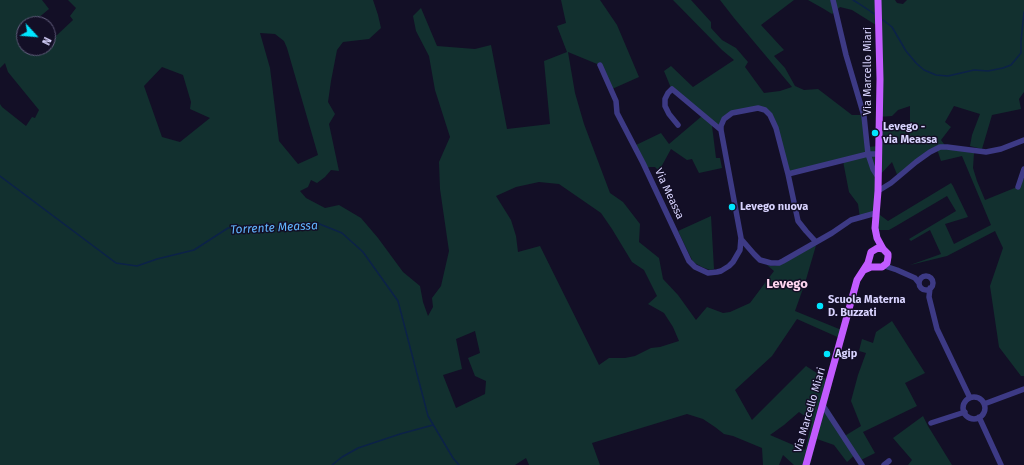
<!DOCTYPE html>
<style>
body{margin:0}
#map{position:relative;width:1024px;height:465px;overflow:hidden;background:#130f26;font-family:"Fira Sans",sans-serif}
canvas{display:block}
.north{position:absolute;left:16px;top:16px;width:40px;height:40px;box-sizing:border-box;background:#130f26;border:1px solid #625e7d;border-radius:50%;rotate:116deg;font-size:11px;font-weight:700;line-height:16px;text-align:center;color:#d9d4ff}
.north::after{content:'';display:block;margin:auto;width:14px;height:18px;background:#00e5ff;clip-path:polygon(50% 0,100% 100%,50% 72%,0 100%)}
</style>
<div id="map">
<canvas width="1024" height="465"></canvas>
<div class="north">N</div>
</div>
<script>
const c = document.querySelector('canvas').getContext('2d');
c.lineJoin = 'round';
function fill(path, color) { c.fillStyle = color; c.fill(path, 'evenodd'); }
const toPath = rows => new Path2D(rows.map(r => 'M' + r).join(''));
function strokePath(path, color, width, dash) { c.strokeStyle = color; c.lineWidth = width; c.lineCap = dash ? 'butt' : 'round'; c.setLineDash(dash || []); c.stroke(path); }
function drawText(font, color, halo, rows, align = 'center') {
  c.font = font + ' "Fira Sans",sans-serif'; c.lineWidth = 3; c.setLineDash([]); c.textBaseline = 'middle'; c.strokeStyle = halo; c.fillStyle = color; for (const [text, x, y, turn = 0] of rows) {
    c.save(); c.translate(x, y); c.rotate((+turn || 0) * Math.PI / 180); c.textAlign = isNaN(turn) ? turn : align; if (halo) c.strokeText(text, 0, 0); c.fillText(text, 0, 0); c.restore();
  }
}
fill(toPath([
 [0,0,42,0,49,9,37,19,41,24,24,24,24,48,48,48,48,32,56,36,73,20,70,16,76,8,68,0,373,0,378,15,381,28,369,39,343,42,337,50,331,81,328,102,335,114,329,124,339,171,331,170,325,177,317,183,311,180,308,187,300,191,306,198,325,208,339,205,361,218,378,238,403,272,420,286,423,302,428,316,433,307,432,298,441,286,449,251,440,189,439,162,450,137,435,90,429,56,416,31,413,16,421,8,437,46,475,49,491,45,507,129,550,124,544,61,567,52,557,26,566,23,561,0,600,0,617,25,639,77,612,89,602,66,568,52,575,93,584,124,610,193,623,202,640,224,639,242,659,258,663,279,678,295,696,320,707,307,723,313,730,312,750,303,774,271,767,265,775,266,817,242,805,283,795,311,844,331,842,339,797,319,772,356,735,390,752,420,806,366,832,383,825,412,843,437,861,426,851,401,858,375,866,353,859,351,862,339,873,343,876,332,892,321,925,373,905,383,917,406,863,432,875,453,861,460,856,454,847,462,834,445,817,439,810,465,794,465,783,455,779,465,763,465,762,448,733,436,724,434,715,427,703,419,687,414,592,443,600,465,529,465,526,458,515,465,0,465,0,104,2,107,26,126,32,117,35,118,39,110,8,72,5,63,0,68],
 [260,33,275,34,284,41,287,48,318,155,298,164,279,141,270,68],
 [162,67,183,75,191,102,190,109,210,118,180,142,162,137,144,86],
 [539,182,559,184,601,213,612,229,632,262,644,270,657,296,648,304,664,313,673,327,679,341,660,347,651,348,635,356,625,358,609,358,599,365,540,246,518,252,516,236,511,220,496,196,516,187],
 [475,331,480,353,468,358,475,376,486,381,485,394,456,408,443,375,462,369,456,339],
 [799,412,812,421,805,450,770,435,784,425],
 [673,0,691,0,711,22,711,28,722,40,736,48,748,62,745,67,764,93,780,91,792,87,734,18,720,0,794,0,761,25,784,50,774,56,785,68,795,86,804,90,818,89,852,115,862,115,868,147,878,146,878,130,910,125,910,106,898,110,892,116,878,117,876,25,852,10,840,7,832,14,824,9,808,0,895,0,897,3,903,4,907,0,1024,0,1024,92,1019,99,1021,109,992,115,982,149,970,146,972,135,980,114,954,106,945,122,951,127,941,140,947,148,974,153,973,168,977,181,985,200,1017,187,1021,177,1024,179,1024,376,1021,376,999,347,990,286,1003,248,995,231,947,256,910,265,941,254,930,230,911,241,909,239,956,211,947,196,896,226,889,230,874,230,876,213,860,218,858,204,849,192,843,161,788,174,770,115,758,110,732,115,725,121,723,126,712,126,716,158,720,158,722,168,699,173,692,159,687,160,671,149,659,171,655,167,650,167,647,168,636,145,661,133,669,144,702,116,671,88,664,71,671,66,693,87,734,60,722,50],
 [937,149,941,161,962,156,991,225,954,244,945,224,968,217,953,186,951,183,888,221,876,212,878,177,892,162,898,177],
 [711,216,714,269,710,270,702,267,693,262,678,231],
 [923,416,928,426,952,465,908,465,912,460,893,438]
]), '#12302f');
strokePath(toPath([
 [853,0,858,3,876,15],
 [883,20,892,27,906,51,916,63,924,70,936,75,948,76,974,70,988,71,1003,68,1011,65,1021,53,1021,41,1024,12],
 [0,176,116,263,137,266,157,259,194,250,228,228,288,227,317,223,342,233,363,252,398,301,428,416,453,458,459,465],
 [332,465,342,457,358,448,400,434,433,425]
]), '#0c2248', 1.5);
strokePath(toPath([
 [833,0,846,55,864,116,868,154,873,169,878,177],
 [600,65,616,101,617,113,643,163,689,261,695,267,708,273,717,272,721,271,729,266,733,262,740,250,741,238,721,130,721,126,724,119,732,113,758,108,765,110,770,115,776,128,788,174,798,221,806,231,816,242],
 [678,125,669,114,665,106,665,99,668,93,672,89,721,130],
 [788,174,868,154,878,154],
 [1018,187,1024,169],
 [878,191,891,183,916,162,930,152,940,147,947,147,986,152,1001,149,1024,140],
 [741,239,754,254,760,260,771,263,779,263,783,261,832,233,851,220,876,213],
 [885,266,897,270,915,278,919,283],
 '919 283a7 7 0 1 1 14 0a7 7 0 1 1-14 0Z',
 [930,288,929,297,937,329,970,398],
 '963 408a11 11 0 1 1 22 0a11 11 0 1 1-22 0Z',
 [822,404,862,465],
 [984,404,1024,389],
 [979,417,1001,465],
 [931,423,965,412],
 [884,465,889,461]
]), '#3d3a85', 5.5);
strokePath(toPath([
 [864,270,871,267,882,267,887,263,888,257,888,254,883,249,877,238,875,228,878,191,880,79,878,0],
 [806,465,857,280,868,263,871,252,876,249,878,248,883,249]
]), '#c25bff', 7);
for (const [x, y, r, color] of [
 [875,133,4,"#00e5ff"],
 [732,207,4,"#00e5ff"],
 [820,306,4,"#00e5ff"],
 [827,354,4,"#00e5ff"]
]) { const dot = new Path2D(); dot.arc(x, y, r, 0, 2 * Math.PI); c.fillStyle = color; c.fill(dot); strokePath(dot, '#130f26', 1.5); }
drawText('11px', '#d9d4ff', '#130f26', [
 ["Via Marcello Miari",868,71,-90],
 ["Via Meassa",669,194,65],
 ["Via Marcello Miari",810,410,-74]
]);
drawText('bold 11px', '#d9d4ff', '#130f26', [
 ["Levego -",883,127],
 ["via Meassa",883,140],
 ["Levego nuova",740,207],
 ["Scuola Materna",828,300],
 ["D. Buzzati",828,313],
 ["Agip",835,354]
], 'left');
drawText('italic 12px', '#62b6ff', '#130f26', [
 ["Torrente Meassa",274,228,-3]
]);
drawText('bold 13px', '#ffd6f0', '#130f26', [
 ["Levego",787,284]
]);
</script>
